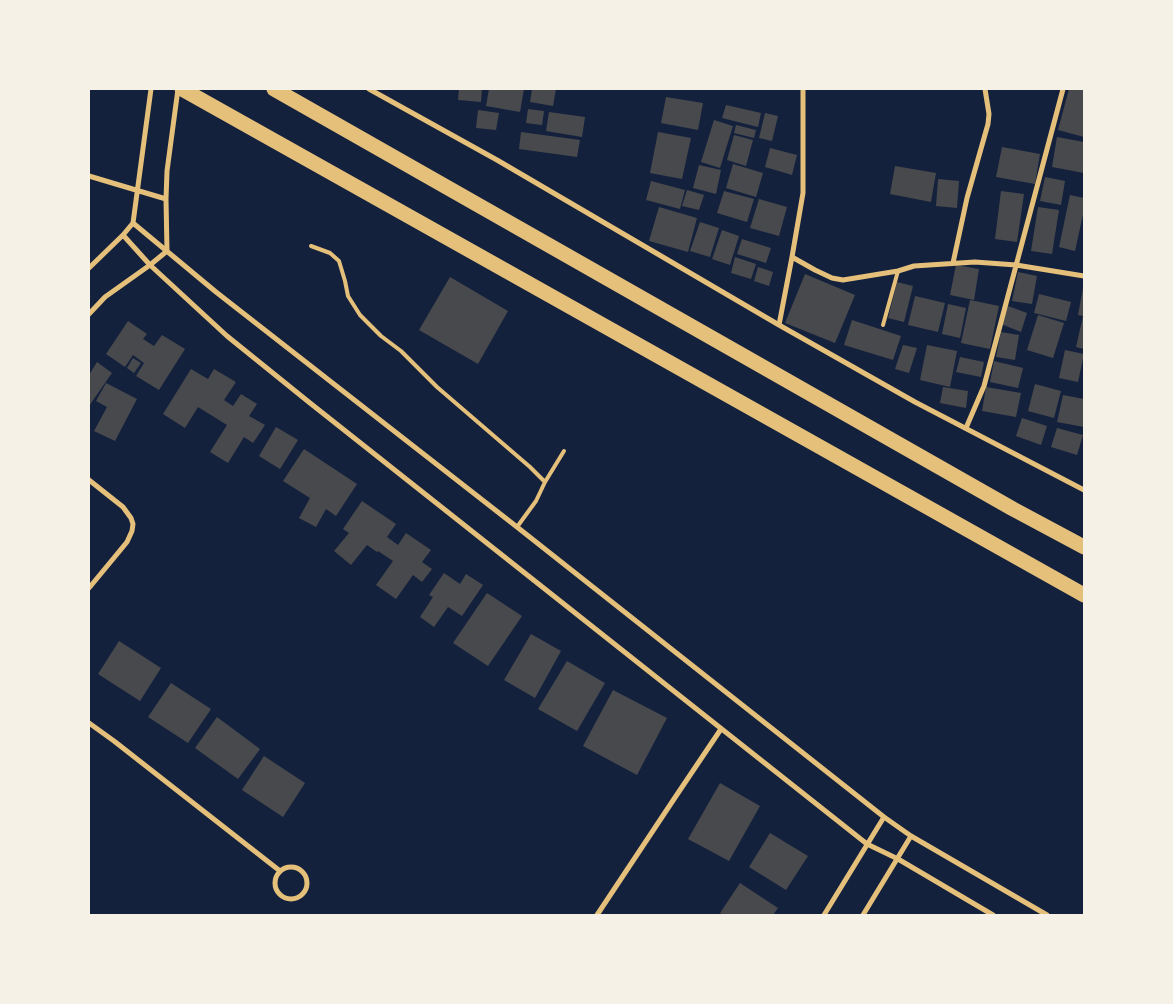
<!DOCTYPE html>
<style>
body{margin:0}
#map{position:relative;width:1173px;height:1004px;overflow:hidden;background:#14213d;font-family:Barlow,sans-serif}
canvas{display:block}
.frame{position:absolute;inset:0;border:90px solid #f6f1e7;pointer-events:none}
</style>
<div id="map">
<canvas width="1173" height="1004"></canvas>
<div class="frame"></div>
</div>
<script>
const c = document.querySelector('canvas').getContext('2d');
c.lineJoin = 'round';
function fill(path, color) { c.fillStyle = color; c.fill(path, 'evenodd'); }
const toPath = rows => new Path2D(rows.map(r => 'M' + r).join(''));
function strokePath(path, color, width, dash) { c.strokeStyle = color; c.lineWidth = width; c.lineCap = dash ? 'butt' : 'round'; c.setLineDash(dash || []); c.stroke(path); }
fill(toPath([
 [459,89,482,89,481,102,458,100],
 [489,89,524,89,520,112,486,106],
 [532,89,556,89,553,106,530,102],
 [1069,89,1084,89,1084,137,1058,130],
 [666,97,703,103,698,130,661,123],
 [726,105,761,113,758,127,722,118],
 [528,109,544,111,542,125,526,123],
 [478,110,499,113,496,130,476,128],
 [549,112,585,117,582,137,546,131],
 [765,113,778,116,772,141,759,138],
 [714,120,733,126,720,168,701,162],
 [736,125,756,130,754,138,734,133],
 [521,132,580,140,577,157,519,149],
 [658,132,691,138,682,179,650,173],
 [734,135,753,140,746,166,727,160],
 [1057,137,1084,142,1084,173,1052,167],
 [1002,147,1040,154,1035,184,996,177],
 [770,148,797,155,792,175,765,167],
 [733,164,763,173,756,197,726,188],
 [699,165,721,170,716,194,693,188],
 [895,166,936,173,931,202,890,194],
 [1045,177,1065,181,1061,205,1040,201],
 [938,179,959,181,957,208,936,206],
 [651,181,685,190,680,209,646,200],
 [687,190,704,195,699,210,682,206],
 [724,191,754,199,747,222,717,213],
 [1001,191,1024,194,1017,242,995,239],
 [1070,195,1084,198,1084,210,1075,251,1059,247],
 [759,199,787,207,779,236,750,228],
 [659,207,697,218,688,252,649,241],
 [1038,207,1059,210,1052,254,1031,251],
 [700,222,719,228,710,257,690,251],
 [722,230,739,236,730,265,712,259],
 [742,239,771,248,766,263,737,254],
 [735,257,756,264,751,279,731,273],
 [956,265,979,269,974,300,950,295],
 [758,267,773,272,769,286,754,281],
 [1018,272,1037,276,1032,304,1012,301],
 [805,274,855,295,835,343,785,323],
 [450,277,508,311,478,364,419,330],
 [897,282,913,286,904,322,888,318],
 [1083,288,1084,289,1084,349,1076,347,1083,316,1078,315],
 [1039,294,1071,302,1066,321,1034,313],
 [915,296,945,303,938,332,908,325],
 [970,300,999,306,990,349,961,343],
 [948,304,966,308,960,338,942,334],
 [1008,306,1027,313,1021,332,1001,324],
 [1038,315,1064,323,1053,358,1027,350],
 [852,320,901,336,893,360,844,345],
 [128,321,147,334,143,339,154,346,162,335,185,349,159,390,136,376,144,363,133,355,125,367,106,354],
 [1001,332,1019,335,1015,360,996,357],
 [903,345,917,348,909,373,895,369],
 [927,345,957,351,950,387,920,380],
 [1065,350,1084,354,1078,382,1059,378],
 [960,357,984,362,981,377,956,372],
 [133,358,141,363,134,373,127,368],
 [994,361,1023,368,1018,388,990,382],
 [97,362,112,373,89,406,89,375],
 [191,369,208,379,214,369,236,382,224,400,233,406,241,394,257,404,249,416,265,425,253,443,244,437,228,463,210,452,227,425,198,407,185,428,163,414],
 [106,383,137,399,115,441,94,431,107,407,96,401],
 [1035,384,1061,391,1054,418,1028,411],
 [943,387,968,391,966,408,940,403],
 [986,387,1021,393,1016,417,982,411],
 [1063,395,1084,399,1084,427,1057,422],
 [1022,418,1047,426,1041,445,1016,436],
 [276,427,298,440,280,469,259,456],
 [1057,428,1083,435,1077,455,1051,447],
 [304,449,357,484,336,516,326,509,316,527,299,518,310,498,283,481],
 [362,501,396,524,387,537,398,545,406,533,431,550,422,562,432,569,422,582,413,575,396,599,376,585,393,561,378,551,377,552,367,545,351,565,334,551,349,533,343,529],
 [444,573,460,584,466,574,483,585,462,616,448,607,434,627,420,617,433,597,429,595],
 [487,593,522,616,488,666,453,643],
 [531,634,561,651,535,698,504,680],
 [119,641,161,668,140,701,98,674],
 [567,661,605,683,577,731,538,709],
 [171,683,211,709,188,743,148,717],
 [613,690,667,718,637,775,583,746],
 [217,717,260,749,238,779,195,748],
 [264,756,305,783,283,817,242,790],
 [720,783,760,806,729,861,688,839],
 [770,833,808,856,786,890,749,867],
 [740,883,778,908,773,915,723,915,720,913]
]), '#48494c');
strokePath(toPath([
 [311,246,330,253,339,261,345,281,348,296,360,315,381,336,401,351,437,387,530,467,545,482],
 [883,325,898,271],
 [517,527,536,501,545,482,564,451]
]), '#e5c07b', 4);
strokePath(toPath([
 [369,89,497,160,779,325],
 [803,89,803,193,792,257,779,325,915,402,1084,490],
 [89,176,166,199],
 [133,223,216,292,517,527,884,817,911,836,1047,915],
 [133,223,151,89],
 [123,235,150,265,167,251],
 [167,251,166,199,167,171,178,89],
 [792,257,815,270,832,278,843,280,898,271,914,266,975,262,1016,265,1084,276],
 [953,263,967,198,988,124,989,114,985,89],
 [89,268,123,235,133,223],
 [89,314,105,297,150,265,227,336,310,403,867,844,898,859,993,915],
 [966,428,984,386,1063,89],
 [89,480,123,507,131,518,133,524,132,531,127,542,89,588],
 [89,723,114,741,280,871],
 '275 883a16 16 0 1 1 32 0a16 16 0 1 1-32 0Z',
 [597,915,674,799,721,729],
 [824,915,884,817],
 [863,915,911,836]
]), '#e5c07b', 5);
strokePath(toPath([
 [182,89,1084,595],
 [274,89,1013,509,1084,547]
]), '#e5c07b', 15);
</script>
